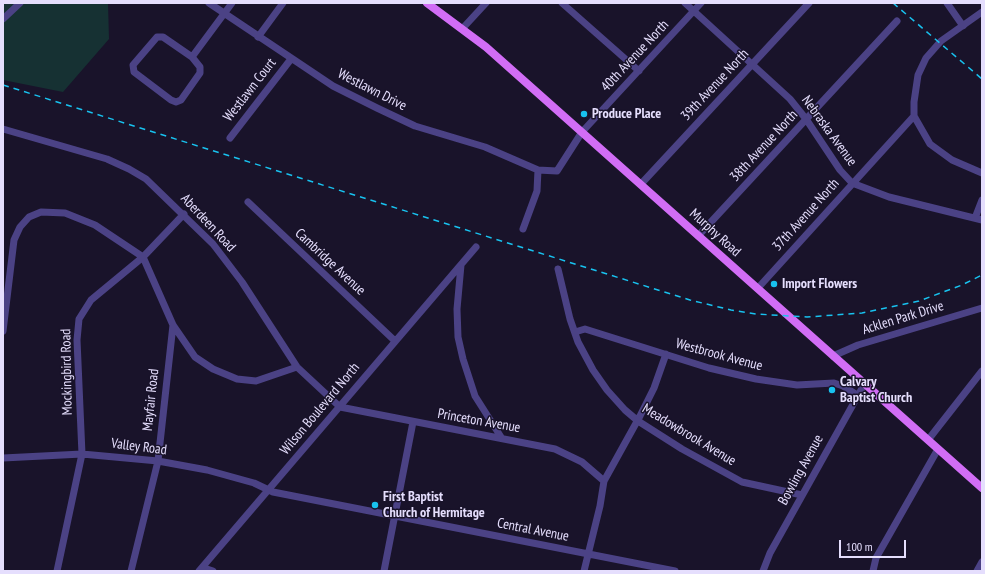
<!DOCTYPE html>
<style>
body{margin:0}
#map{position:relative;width:985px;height:574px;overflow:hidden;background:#19132a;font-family:"PT Sans Narrow",sans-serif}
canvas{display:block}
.frame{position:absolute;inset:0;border:4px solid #e5defd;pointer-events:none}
.scale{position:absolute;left:839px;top:540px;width:67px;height:18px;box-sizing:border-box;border:2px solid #e5defd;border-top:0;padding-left:5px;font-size:12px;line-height:14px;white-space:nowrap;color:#e5defd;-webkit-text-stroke:3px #19132a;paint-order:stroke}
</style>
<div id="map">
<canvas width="985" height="574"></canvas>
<div class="frame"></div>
<div class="scale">100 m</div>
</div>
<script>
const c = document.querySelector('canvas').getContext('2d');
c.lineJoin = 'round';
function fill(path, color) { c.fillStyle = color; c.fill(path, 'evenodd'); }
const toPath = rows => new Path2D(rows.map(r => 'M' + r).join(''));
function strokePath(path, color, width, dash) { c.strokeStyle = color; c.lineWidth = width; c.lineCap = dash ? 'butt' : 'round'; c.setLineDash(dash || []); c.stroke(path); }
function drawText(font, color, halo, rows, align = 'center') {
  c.font = font + ' "PT Sans Narrow",sans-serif'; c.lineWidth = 3; c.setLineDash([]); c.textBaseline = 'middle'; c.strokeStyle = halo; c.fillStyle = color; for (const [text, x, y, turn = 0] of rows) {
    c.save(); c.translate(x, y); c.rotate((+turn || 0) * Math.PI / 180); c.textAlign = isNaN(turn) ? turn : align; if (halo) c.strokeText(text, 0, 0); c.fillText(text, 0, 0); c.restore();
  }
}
fill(toPath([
 [3,3,108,3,109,39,63,92,3,80]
]), '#163133');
strokePath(toPath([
 [209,3,333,86,377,108,415,126,485,147,538,170,557,171,582,132,701,3],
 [562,3,639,71],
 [685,3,790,99,806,119,840,170,852,183,889,197,982,220],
 [947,3,963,26],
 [982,12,941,41,926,58,918,75,914,102,914,116,930,144,952,160,982,173],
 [3,19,20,3],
 [462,29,486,3],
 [258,37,283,3],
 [192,57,163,37,157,37,133,65,134,72,171,100,176,102,181,100,200,73,200,67,192,57,232,3],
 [3,129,107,159,129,169,146,179,213,244,242,282,297,367,340,407,555,449,582,462,604,481],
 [230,138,291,59],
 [641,184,809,3],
 [248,202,395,341],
 [975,218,982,200],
 [523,229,537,191,538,170],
 [698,236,897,21],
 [461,265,457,309,458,337,463,359,475,396,501,437],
 [558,269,570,319,578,342,593,370,607,390,625,410,638,421,682,449,742,482,802,495],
 [758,288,914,116],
 [3,331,14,240,20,227,29,217,41,212,65,213,95,225,143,257,173,325,195,357,213,369,237,379,256,381,297,367],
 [575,332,585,329,709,368,756,379,797,385,834,383,843,386,857,395],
 [833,356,858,345,982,308],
 [928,440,982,371],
 [3,458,82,454,158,461,207,470,254,483,273,492,675,571],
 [57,571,82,454,77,340,79,319,91,300,143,257,184,214],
 [131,571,158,461,173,325],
 [199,571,476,247],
 [204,571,207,569,213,571],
 [384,571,413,422],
 [584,571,600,506,604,481,640,416,654,388,666,354],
 [763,571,770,553,865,383],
 [873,571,876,558,938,449],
 [977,571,982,562]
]), '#4b4285', 7);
strokePath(toPath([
 [427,3,486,47,982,488]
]), '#d16df5', 8);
strokePath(toPath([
 [893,3,982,79],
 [3,85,690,300,731,310,756,314,807,317,862,313,919,301,962,285,982,275]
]), '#18c2ef', 1.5, [6, 5]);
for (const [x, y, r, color] of [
 [584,114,4,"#18c2ef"],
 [774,284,4,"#18c2ef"],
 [832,390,4,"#18c2ef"],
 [375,505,4,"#18c2ef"]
]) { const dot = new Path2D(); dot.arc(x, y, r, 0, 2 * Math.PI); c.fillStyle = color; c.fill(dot); strokePath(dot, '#19132a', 1.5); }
drawText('14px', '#e5defd', '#19132a', [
 ["40th Avenue North",635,56,-47],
 ["39th Avenue North",715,85,-47],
 ["Westlawn Court",250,90,-52],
 ["Westlawn Drive",372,90,27],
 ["Nebraska Avenue",829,131,54],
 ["38th Avenue North",764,146,-47],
 ["37th Avenue North",806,215,-48],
 ["Aberdeen Road",208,223,47],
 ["Murphy Road",715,233,42],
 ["Cambridge Avenue",330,262,43],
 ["Acklen Park Drive",903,318,-17],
 ["Westbrook Avenue",719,355,15],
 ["Mockingbird Road",67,372,-91],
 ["Mayfair Road",151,400,-84],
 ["Wilson Boulevard North",320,409,-50],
 ["Princeton Avenue",479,421,10],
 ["Meadowbrook Avenue",689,435,31],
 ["Valley Road",139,447,7],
 ["Bowling Avenue",801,470,-61],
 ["Central Avenue",533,530,11]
]);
drawText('bold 14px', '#e5defd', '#19132a', [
 ["Produce Place",592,114],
 ["Import Flowers",782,284],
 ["Calvary",840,382],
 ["Baptist Church",840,398],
 ["First Baptist",383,497],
 ["Church of Hermitage",383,513]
], 'left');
</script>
